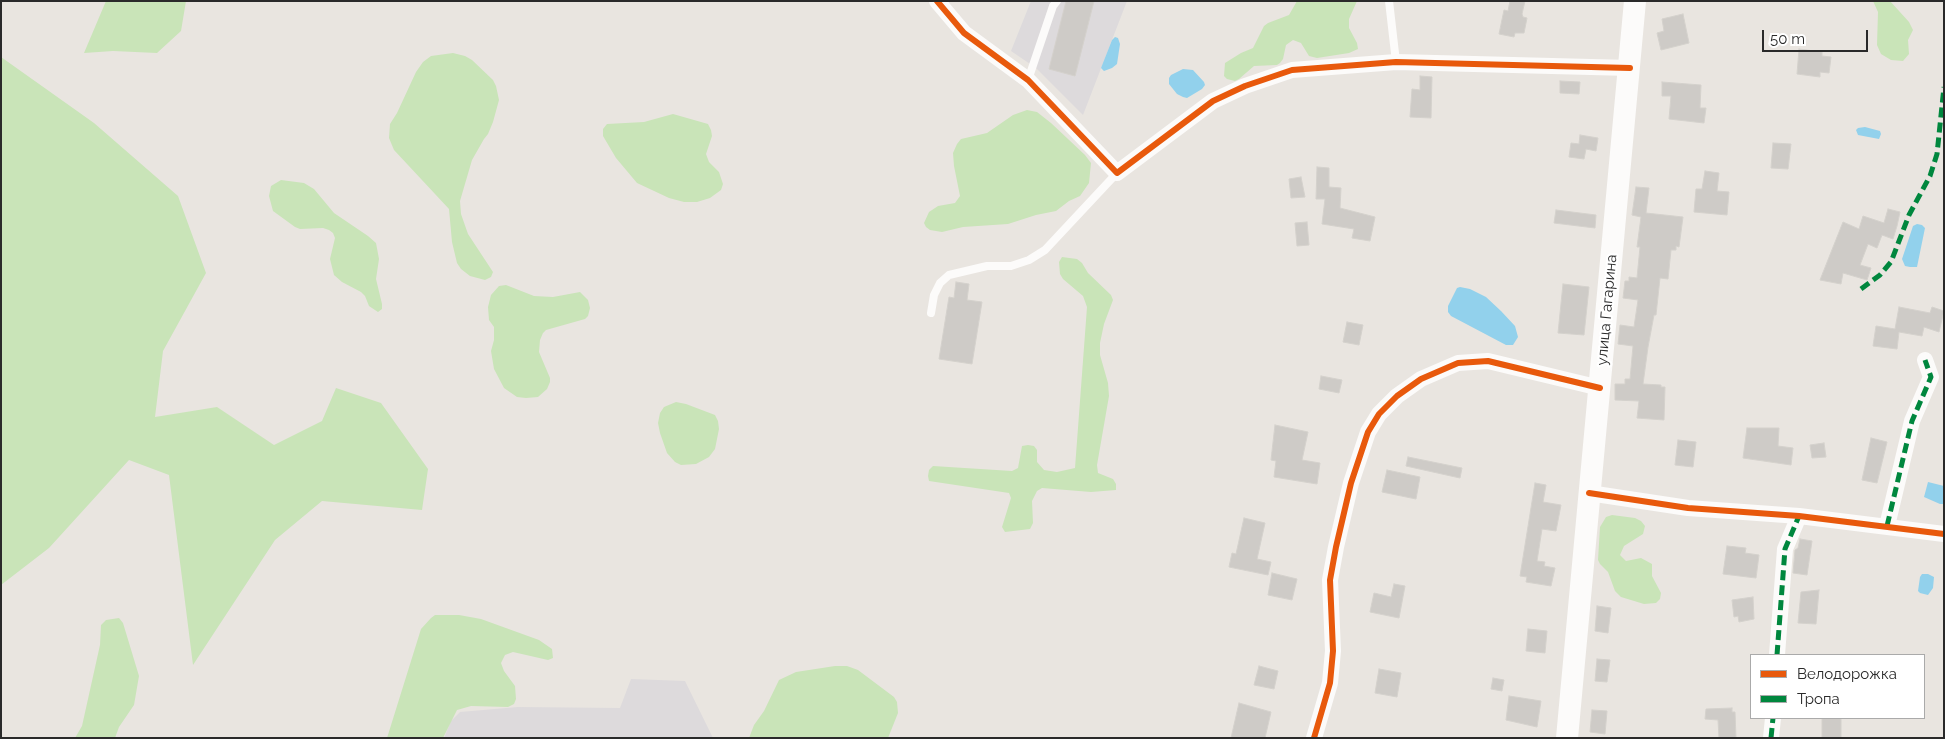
<!DOCTYPE html>
<meta charset="utf-8">
<style>
body{margin:0}
#map{position:relative;width:1945px;height:739px;overflow:hidden;background:#e9e5e0;font-family:Raleway,sans-serif}
canvas{display:block}
.frame{position:absolute;inset:0;border:2px solid #2a2a2a;pointer-events:none}
.legend{position:absolute;left:1750px;top:654px;width:175px;height:65px;box-sizing:border-box;background:#fff;border:1px solid #aaa;margin:0;padding:6px 9px;list-style:none;font-size:15px;color:#2a2a2a}
.legend li{display:flex;align-items:center;gap:10px;height:25px}
.legend b{width:25px;border:1px solid #aaa}
.scale{position:absolute;left:1762px;top:30px;width:106px;height:22px;box-sizing:border-box;border:2px solid #2a2a2a;border-top:0;padding-left:6px;font-size:15px;line-height:18px;white-space:nowrap;color:#2a2a2a;-webkit-text-stroke:4px #fff;paint-order:stroke}
</style>
<div id="map">
<canvas width="1945" height="739"></canvas>
<div class="frame"></div>
<ul class="legend">
<li><b style="height:6px;background:#e8590c"></b>Велодорожка</li>
<li><b style="height:6px;background:#00873e"></b>Тропа</li>
</ul>
<div class="scale">50 m</div>
</div>
<script>
const c = document.querySelector('canvas').getContext('2d');
c.lineJoin = 'round';
function fill(path, color) { c.fillStyle = color; c.fill(path, 'evenodd'); }
const toPath = rows => new Path2D(rows.map(r => 'M' + r).join(''));
function strokePath(path, color, width, dash) { c.strokeStyle = color; c.lineWidth = width; c.lineCap = dash ? 'butt' : 'round'; c.setLineDash(dash || []); c.stroke(path); }
function drawText(font, color, halo, rows, align = 'center') {
  c.font = font + ' Raleway,sans-serif'; c.lineWidth = 4.5; c.setLineDash([]); c.textBaseline = 'middle'; c.strokeStyle = halo; c.fillStyle = color; for (const [text, x, y, turn = 0] of rows) {
    c.save(); c.translate(x, y); c.rotate((+turn || 0) * Math.PI / 180); c.textAlign = isNaN(turn) ? turn : align; if (halo) c.strokeText(text, 0, 0); c.fillText(text, 0, 0); c.restore();
  }
}
fill(toPath([
 [1031,1,1127,1,1083,115,1036,68,1011,51],
 [631,679,685,681,713,738,444,738,451,721,460,712,518,707,620,708]
]), '#dddadc');
fill(toPath([
 [106,1,186,1,181,31,157,53,113,51,84,53],
 [1297,1,1357,1,1349,19,1349,28,1357,43,1358,49,1349,53,1317,58,1309,56,1301,43,1293,40,1286,45,1283,59,1280,63,1277,65,1254,66,1239,79,1235,81,1227,79,1224,76,1225,63,1241,53,1253,48,1264,26,1268,23,1289,15],
 [1873,1,1890,1,1909,22,1913,30,1908,40,1909,54,1903,61,1891,60,1881,54,1877,45,1878,12],
 [453,53,465,56,472,60,493,80,496,86,499,100,493,122,488,134,484,139,472,160,460,201,461,214,468,234,493,272,491,277,485,280,470,276,461,269,457,263,452,242,449,209,394,150,389,138,390,124,397,113,416,72,423,62,431,56],
 [1,57,94,123,178,196,206,273,163,351,155,417,217,407,274,445,322,421,336,388,381,403,428,469,422,510,322,501,275,540,193,665,169,475,129,460,49,548,1,585],
 [1027,110,1037,112,1051,123,1085,155,1091,163,1089,183,1080,196,1069,201,1056,211,1036,215,1008,224,963,227,942,232,930,230,926,227,924,223,929,212,938,206,955,203,960,196,954,166,953,153,957,144,961,139,987,133,1013,115],
 [673,114,708,124,711,130,712,136,706,154,709,162,719,172,723,184,721,190,710,198,697,202,684,202,669,198,637,183,616,158,603,136,603,129,607,124,644,122],
 [281,180,304,183,314,189,334,213,368,236,376,243,379,259,376,279,382,304,382,309,378,312,369,306,365,296,361,292,342,282,334,275,330,259,335,238,333,233,329,230,323,228,300,229,295,227,273,211,269,196,271,186],
 [1062,257,1077,259,1082,263,1088,273,1111,295,1113,300,1104,324,1100,343,1100,355,1108,383,1109,396,1097,465,1098,473,1113,479,1116,484,1116,490,1091,492,1042,488,1037,491,1032,501,1033,523,1030,529,1005,532,1002,527,1011,498,1009,493,929,481,928,476,929,470,933,466,1012,471,1018,468,1022,446,1028,445,1034,446,1037,450,1037,462,1044,470,1057,472,1075,468,1087,307,1083,296,1063,279,1060,274,1059,262],
 [506,285,534,296,553,297,580,292,588,300,590,308,588,316,585,319,546,330,543,333,540,340,539,352,550,378,550,382,547,389,538,397,526,398,517,397,504,388,494,369,491,351,494,340,494,327,489,320,488,307,491,295,499,286],
 [676,402,686,404,715,415,718,421,719,429,715,449,709,457,696,464,681,465,675,462,667,453,660,433,658,423,660,413,664,407],
 [1612,515,1635,518,1641,521,1645,526,1643,534,1624,546,1620,555,1626,561,1641,558,1652,564,1652,576,1661,593,1660,599,1656,603,1644,604,1621,597,1615,591,1608,572,1600,564,1598,560,1600,527,1606,517],
 [435,615,459,615,481,619,539,640,552,649,553,658,548,660,513,652,505,655,501,663,504,671,515,686,516,699,514,704,508,707,471,706,457,710,443,738,387,738,421,629,431,618],
 [119,618,123,623,139,676,134,705,119,727,115,738,75,738,82,726,100,645,101,625,106,620],
 [835,666,847,666,858,670,894,697,897,702,898,713,888,738,749,738,754,725,764,711,779,680,796,672]
]), '#c9e4b8');
fill(toPath([
 [1115,37,1118,38,1120,44,1117,64,1112,68,1104,71,1101,68,1112,40],
 [1183,69,1193,70,1204,82,1205,85,1202,89,1187,98,1183,97,1177,94,1169,84,1169,78,1171,75],
 [1865,127,1880,131,1881,134,1879,139,1858,135,1856,130,1858,128],
 [1917,224,1922,225,1925,228,1917,267,1910,267,1905,266,1902,259,1913,226],
 [1460,287,1470,289,1486,297,1501,311,1515,326,1518,337,1513,345,1506,345,1451,316,1448,312,1448,306,1457,288],
 [1928,482,1944,486,1944,504,1940,504,1924,497],
 [1922,574,1928,574,1934,577,1933,588,1928,595,1920,593,1918,591,1920,577]
]), '#92d1ec');
const building = toPath([
 [1066,1,1094,1,1075,76,1049,69,1066,1],
 [1510,1,1525,1,1522,14,1523,17,1527,18,1524,33,1515,33,1514,37,1499,34,1504,10,1508,11,1510,1],
 [1683,14,1689,43,1661,50,1657,33,1664,31,1662,19,1683,14],
 [1799,49,1822,52,1822,56,1831,57,1829,73,1820,72,1820,77,1797,74,1799,49],
 [1420,76,1432,77,1431,118,1410,117,1412,89,1420,90,1420,76],
 [1560,81,1580,82,1579,94,1560,93,1560,81],
 [1662,82,1701,85,1700,108,1706,108,1704,123,1669,119,1671,96,1662,96,1662,82],
 [1580,135,1598,138,1596,151,1586,149,1584,159,1569,157,1571,143,1579,144,1580,135],
 [1773,143,1791,144,1788,169,1771,168,1773,143],
 [1317,167,1329,168,1329,187,1341,188,1340,208,1375,217,1370,241,1352,238,1354,229,1322,224,1325,199,1316,199,1317,167],
 [1705,171,1719,173,1717,191,1729,192,1727,215,1694,212,1696,189,1702,189,1705,171],
 [1301,177,1305,197,1291,198,1289,179,1301,177],
 [1636,187,1649,188,1646,213,1683,217,1679,247,1676,246,1676,250,1671,250,1668,279,1660,278,1656,315,1654,315,1648,347,1643,384,1661,385,1661,387,1665,387,1664,420,1637,418,1639,401,1615,400,1615,384,1625,384,1625,379,1630,379,1633,346,1618,344,1620,325,1634,327,1638,300,1623,298,1625,281,1629,281,1629,277,1637,278,1640,247,1637,247,1641,217,1632,215,1636,187],
 [1888,209,1900,212,1897,226,1893,239,1882,235,1877,248,1868,244,1860,265,1871,268,1867,280,1843,273,1841,284,1820,280,1843,222,1859,229,1863,216,1884,223,1888,209],
 [1556,210,1596,215,1595,228,1554,223,1556,210],
 [1307,222,1309,245,1297,246,1295,223,1307,222],
 [956,282,969,284,967,300,982,302,972,364,939,359,949,297,954,298,956,282],
 [1563,284,1589,287,1584,335,1558,333,1563,284],
 [1899,307,1930,313,1932,307,1944,311,1939,332,1924,327,1922,336,1899,332,1897,349,1873,346,1876,326,1895,329,1899,307],
 [1347,322,1363,325,1359,345,1343,342,1347,322],
 [1321,376,1342,380,1339,393,1319,389,1321,376],
 [1275,425,1308,432,1302,460,1320,463,1317,484,1274,477,1276,461,1271,460,1275,425],
 [1747,428,1779,428,1778,446,1793,448,1791,465,1743,458,1747,428],
 [1871,438,1887,442,1877,483,1862,480,1871,438],
 [1678,440,1696,442,1693,467,1675,465,1678,440],
 [1824,443,1826,457,1812,458,1810,445,1824,443],
 [1408,457,1462,468,1460,478,1406,466,1408,457],
 [1387,470,1420,477,1416,499,1382,492,1387,470],
 [1535,483,1546,485,1543,502,1561,505,1556,531,1542,529,1537,561,1545,562,1544,566,1555,568,1551,586,1526,582,1527,577,1520,576,1535,483],
 [1244,518,1265,523,1257,559,1271,562,1268,575,1229,567,1232,553,1236,554,1244,518],
 [1800,539,1812,541,1807,575,1793,573,1795,550,1798,548,1800,539],
 [1727,546,1746,548,1745,553,1759,555,1756,578,1723,574,1727,546],
 [1272,573,1297,579,1292,600,1268,595,1272,573],
 [1394,584,1405,586,1399,618,1370,612,1374,593,1391,597,1394,584],
 [1819,590,1816,624,1798,623,1801,592,1819,590],
 [1753,597,1754,619,1739,622,1738,616,1734,617,1732,600,1753,597],
 [1597,606,1611,608,1608,633,1595,631,1597,606],
 [1528,629,1547,631,1545,653,1526,651,1528,629],
 [1597,659,1610,660,1607,682,1595,681,1597,659],
 [1259,666,1278,671,1274,689,1254,685,1259,666],
 [1379,669,1401,673,1397,697,1375,693,1379,669],
 [1493,678,1504,680,1502,691,1491,689,1493,678],
 [1509,696,1541,701,1537,727,1506,720,1509,696],
 [1239,703,1271,712,1265,738,1231,738,1239,703],
 [1732,708,1732,712,1735,712,1736,738,1719,738,1718,720,1705,719,1706,709,1732,708],
 [1592,710,1607,711,1605,734,1590,732,1592,710],
 [1822,718,1841,718,1841,738,1822,738,1822,718]
]);
fill(building, '#cecbc7');
strokePath(building, '#d4d1cc', 1);
strokePath(toPath([
 [1389,1,1396,62],
 [1028,80,1053,6,1057,1],
 [931,313,934,295,940,283,949,275,987,266,1011,266,1029,260,1045,250,1117,173]
]), '#fcfbfa', 8);
strokePath(toPath([
 [937,1,964,33,1028,80,1117,173,1213,101,1245,86,1292,70,1396,62,1630,68],
 [1589,493,1688,508,1799,516,1944,534],
 [1887,526,1912,421,1931,377,1925,360],
 [1777,655,1785,549,1799,516],
 [1314,738,1330,683,1333,651,1330,580,1336,547,1351,483,1368,432,1379,414,1397,396,1421,379,1458,363,1488,361,1600,388],
 [1771,738,1773,718]
]), '#fcfbfa', 16);
strokePath(toPath([
 [1567,738,1635,1]
]), '#fcfbfa', 22);
strokePath(toPath([
 [1861,289,1880,275,1891,262,1909,215,1930,176,1937,154,1944,87],
 [1887,526,1912,421,1931,377,1925,360],
 [1777,655,1785,549,1799,516],
 [1771,738,1773,718]
]), '#00873e', 5, [10, 5]);
strokePath(toPath([
 [937,1,964,33,1028,80,1117,173,1213,101,1245,86,1292,70,1396,62,1630,68],
 [1589,493,1688,508,1799,516,1944,534],
 [1314,738,1330,683,1333,651,1330,580,1336,547,1351,483,1368,432,1379,414,1397,396,1421,379,1458,363,1488,361,1600,388]
]), '#e8590c', 6);
drawText('15px', '#2a2a2a', '#fff', [
 ["улица Гагарина",1607,310,-85]
]);
</script>
